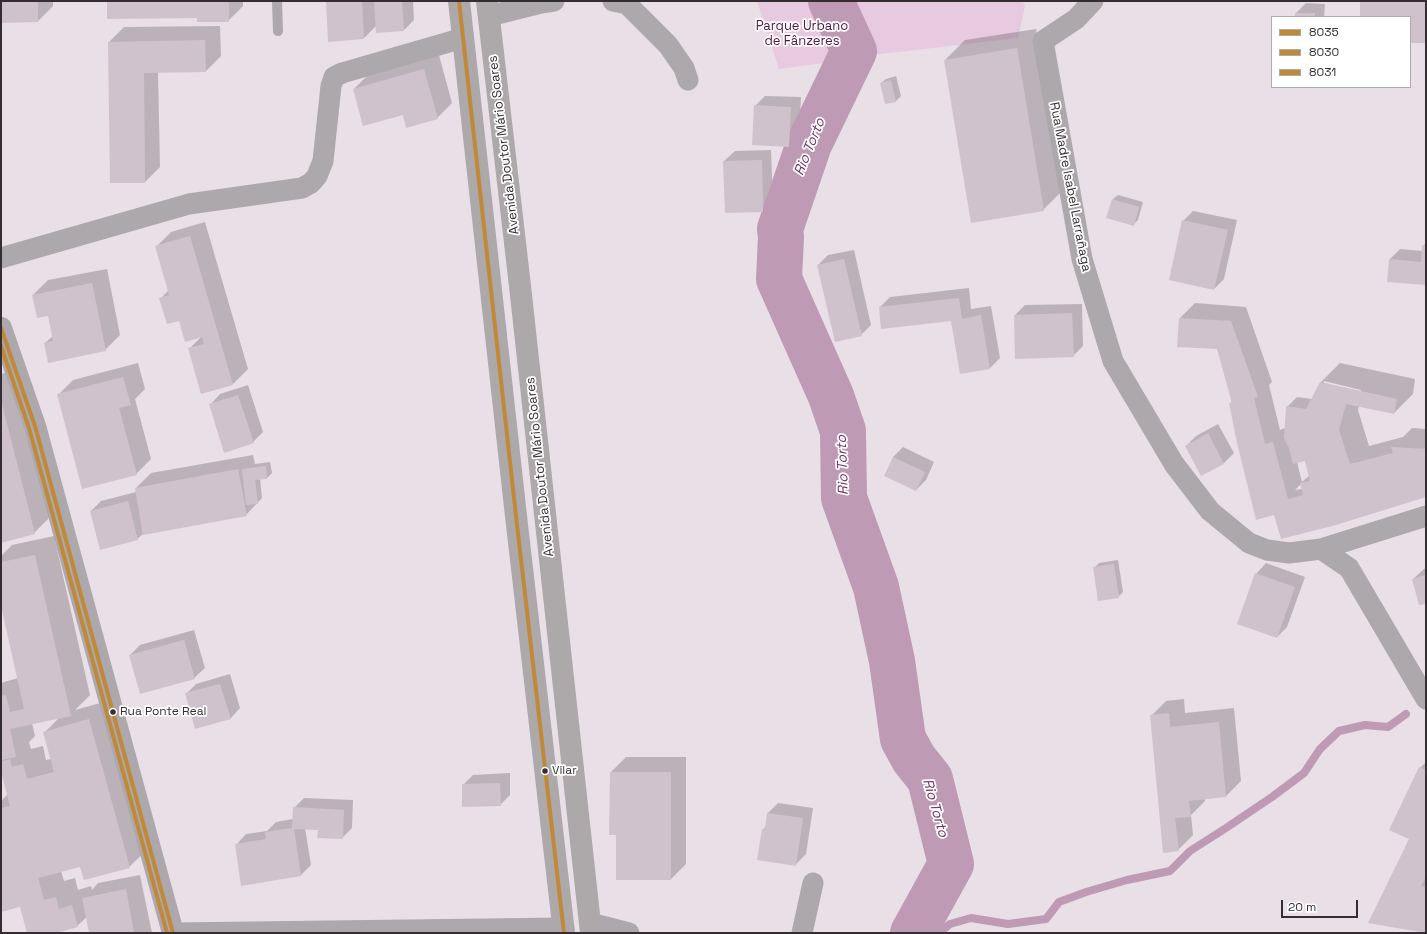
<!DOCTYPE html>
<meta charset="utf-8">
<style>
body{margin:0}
#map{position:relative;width:1427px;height:934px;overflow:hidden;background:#e9dfe6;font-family:"Space Grotesk",sans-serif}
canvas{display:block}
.frame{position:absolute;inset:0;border:2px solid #342e33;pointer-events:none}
.legend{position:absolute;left:1271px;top:16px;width:140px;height:72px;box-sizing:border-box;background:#fff;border:1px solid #aeabad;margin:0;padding:5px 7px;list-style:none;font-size:12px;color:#342e33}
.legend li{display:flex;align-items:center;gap:8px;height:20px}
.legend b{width:20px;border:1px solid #aeabad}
.scale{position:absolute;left:1281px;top:900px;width:77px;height:18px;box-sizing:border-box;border:2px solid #342e33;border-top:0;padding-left:5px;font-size:12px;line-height:14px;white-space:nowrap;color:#342e33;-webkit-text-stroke:3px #fff;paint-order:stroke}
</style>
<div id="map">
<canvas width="1427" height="934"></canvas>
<div class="frame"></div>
<ul class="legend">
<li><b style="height:5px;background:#bf8939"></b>8035</li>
<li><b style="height:5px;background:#bf8939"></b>8030</li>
<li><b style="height:5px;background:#bf8939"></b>8031</li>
</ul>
<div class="scale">20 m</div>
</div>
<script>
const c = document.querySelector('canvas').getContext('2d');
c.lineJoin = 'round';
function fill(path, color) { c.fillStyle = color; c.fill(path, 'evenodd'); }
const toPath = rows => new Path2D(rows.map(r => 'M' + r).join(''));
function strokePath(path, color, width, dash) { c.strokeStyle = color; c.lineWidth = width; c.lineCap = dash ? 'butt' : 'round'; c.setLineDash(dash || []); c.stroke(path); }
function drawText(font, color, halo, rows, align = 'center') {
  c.font = font + ' "Space Grotesk",sans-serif'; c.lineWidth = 3.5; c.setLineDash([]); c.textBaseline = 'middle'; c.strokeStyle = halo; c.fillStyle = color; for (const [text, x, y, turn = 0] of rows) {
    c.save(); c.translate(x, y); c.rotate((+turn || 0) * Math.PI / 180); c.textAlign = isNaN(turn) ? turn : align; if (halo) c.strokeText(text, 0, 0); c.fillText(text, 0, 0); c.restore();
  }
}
fill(toPath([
 [757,1,1022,1,1025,6,1018,38,873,55,839,61,779,69]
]), '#e8cae0');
fill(toPath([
 [1,1,53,1,53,6,38,21,1,22],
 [108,1,243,1,243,6,228,21],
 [327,1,413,1,414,20,404,30,377,32,377,25,363,39],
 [1306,3,1325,4,1324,17,1296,17,1296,13],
 [220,26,221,56,206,71,158,72,160,167,145,182,109,42,124,27],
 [1036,29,1063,190,1043,210,945,60,965,40],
 [439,55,452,103,437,118,403,114,354,89,369,74],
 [896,76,901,96,896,101,886,103,881,83,886,79],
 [765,96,801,97,799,136,789,146,755,106],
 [771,150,773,201,763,211,724,161,735,151],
 [1118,195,1143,202,1138,220,1133,225,1113,199],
 [1193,211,1237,220,1224,279,1214,289,1183,221],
 [205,222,248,369,233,384,189,349,202,336,180,319,161,298,169,290,156,247,171,232],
 [1426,243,1426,284,1390,259,1400,249,1423,251,1423,246],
 [854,250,871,325,861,335,818,265,828,255],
 [107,269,120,335,105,350,45,343,53,336,49,315,33,295,48,280],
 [969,288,971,309,991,306,1000,358,990,368,961,373,952,320,880,307,890,297],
 [1195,303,1246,307,1272,382,1269,385,1280,430,1285,428,1287,407,1297,397,1312,399,1321,382,1340,363,1415,379,1413,394,1394,413,1359,406,1358,410,1369,446,1403,437,1412,428,1426,429,1426,496,1275,514,1230,404,1232,401,1218,348,1180,318],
 [1324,381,1361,390,1360,392,1324,383],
 [1306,460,1310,475,1302,482,1297,462],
 [1301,484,1302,489,1295,490],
 [1082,304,1083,346,1073,356,1015,315,1025,305],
 [138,363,145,389,135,399,151,459,136,474,58,395,73,380],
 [13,371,49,518,34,533,1,542,1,374],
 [248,385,263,432,253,442,210,405,220,394],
 [1218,424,1234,453,1224,463,1186,446,1196,436],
 [903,447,934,462,926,480,916,490,893,457],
 [253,455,255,464,270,462,272,473,267,478,260,479,262,498,246,515,143,534,137,539,91,511,101,501,136,492,136,488,151,473],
 [54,536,90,695,75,710,108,701,149,848,129,867,81,866,61,871,64,881,75,878,78,890,91,886,92,890,98,883,140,875,152,933,90,933,87,917,77,926,52,933,28,933,21,906,1,909,1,801,8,794,1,768,1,761,4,758,1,759,1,683,18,678,1,602,1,556,12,545],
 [60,717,44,733,51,759,46,760,43,746,31,749,29,742,35,736,32,723],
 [1118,560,1123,592,1118,597,1094,568,1099,563],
 [1266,563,1305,577,1287,627,1277,637,1256,574],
 [1426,568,1426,603,1413,579,1424,569],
 [194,630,205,668,194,678,130,655,140,645],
 [230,674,240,708,230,719,186,694,196,684],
 [1184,699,1185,713,1234,708,1241,781,1226,796,1205,798,1205,801,1191,815,1193,835,1178,850,1151,716,1166,701],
 [626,757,686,757,686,864,671,879,617,879,617,834,610,834,611,772],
 [1426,762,1426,932,1410,839,1420,768],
 [510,773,510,795,500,805,463,785,473,775],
 [304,798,353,800,352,828,342,838,319,829,305,828,311,865,301,875,236,845,246,834,267,831,276,822,293,819,294,808],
 [778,803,813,808,806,854,796,864,763,830,766,826,768,813]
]), '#0003');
strokePath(toPath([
 [939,933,950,924,971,918,1008,924,1046,919,1059,902,1086,892,1127,880,1170,871,1190,851,1226,828,1272,797,1304,773,1320,749,1339,731,1365,725,1388,727,1406,714]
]), '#be9ab5', 8);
strokePath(toPath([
 [831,1,854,51,809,144,780,229,781,237,779,279,831,396,843,431,844,498,876,587,892,661,903,739,914,759,930,779,951,864,913,933]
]), '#be9ab5', 46);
fill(toPath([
 [1,1,38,1,38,22,1,23],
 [107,1,229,1,229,22,197,22,197,18,107,19],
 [326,1,362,1,364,39,328,42],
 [374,1,402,1,404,31,376,33],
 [1360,1,1426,1,1426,43,1410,43,1410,17,1360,17],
 [1295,13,1315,13,1315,17,1295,17],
 [205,40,206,72,144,73,145,183,110,183,108,42],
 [1017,48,1044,211,971,223,944,60],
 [424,69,438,119,406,128,403,115,363,126,353,89],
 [891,80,896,102,885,104,880,83],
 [754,105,791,107,789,147,752,145],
 [762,160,763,212,725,213,723,161],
 [1112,199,1139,207,1134,226,1106,218],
 [1182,220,1228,230,1214,290,1169,280],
 [190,236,233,385,201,394,188,348,204,344,202,337,185,342,179,321,167,324,159,298,169,295,155,246],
 [1422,245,1426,246,1426,285,1387,282,1389,259,1421,262],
 [844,259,862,336,835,342,817,265],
 [92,283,106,351,48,363,44,343,53,341,48,316,37,318,32,295],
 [959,298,962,319,981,315,990,369,960,374,951,321,881,329,879,307],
 [1072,313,1074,357,1015,359,1014,315],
 [1179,318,1231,321,1258,397,1254,398,1265,444,1273,442,1288,499,1303,495,1300,483,1310,481,1305,461,1293,464,1289,448,1284,438,1286,406,1306,409,1320,382,1397,399,1394,414,1346,404,1339,430,1350,464,1393,453,1391,447,1426,449,1426,497,1336,525,1281,539,1274,515,1256,520,1237,443,1229,403,1232,403,1217,349,1177,347],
 [123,377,131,405,119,408,137,475,82,489,57,394],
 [238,395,254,443,224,453,209,404],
 [1,400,35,534,1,543],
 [1208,433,1224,464,1201,476,1185,446],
 [893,457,925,472,916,491,884,476],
 [266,466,267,479,255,480,258,504,246,505,242,469],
 [238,469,247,516,143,535,135,488],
 [128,501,138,540,100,550,90,511],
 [35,555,71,716,10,729,16,757,1,760,1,696,6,695,10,712,24,709,1,606,1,562],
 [1114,564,1119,598,1098,601,1093,567],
 [1255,573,1295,587,1277,638,1237,624],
 [1426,575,1426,604,1419,605,1412,579],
 [184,640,195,679,140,694,129,655],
 [220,684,231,719,195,729,185,693],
 [1169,713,1170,727,1219,722,1226,797,1189,801,1191,817,1175,818,1179,851,1163,853,1150,715],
 [89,719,130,868,84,880,80,867,38,878,44,900,56,897,59,909,72,905,78,927,56,933,27,933,20,907,1,912,1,808,10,806,1,772,1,762,10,759,12,767,23,764,27,779,54,772,43,732],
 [1419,767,1426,770,1426,876,1421,886,1426,887,1426,933,1368,923,1409,839,1389,830],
 [610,772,671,772,671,880,616,880,616,835,609,835],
 [500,783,501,806,462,807,462,784],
 [293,807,344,810,343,839,317,838,318,830,294,829,301,876,241,886,235,844,266,839,265,832,292,828],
 [767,813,803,818,796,866,757,860,762,829,765,830],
 [126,889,134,933,89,933,82,898]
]), '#d0c2cc');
strokePath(toPath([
 [277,1,278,31]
]), '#ada8ab', 10);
strokePath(toPath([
 [613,1,627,4,668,45,684,68,688,80],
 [1093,1,1076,19,1043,41,1082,259,1113,361,1174,464,1210,511,1249,543,1267,550,1289,553,1321,549,1349,568,1426,699],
 [489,16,541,3,554,1],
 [1,258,189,204,302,188,311,183,317,176,323,161,331,86,334,77,342,73,463,38],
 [1321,549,1426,516],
 [590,923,629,933],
 [173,933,564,928],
 [802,933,813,883]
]), '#ada8ab', 21);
strokePath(toPath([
 [1,328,35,426,173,933]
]), '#ada8ab', 22);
strokePath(toPath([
 [459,1,516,516,564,933],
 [487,1,520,286,591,933]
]), '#ada8aa', 22);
strokePath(toPath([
 [459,1,516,516,564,933]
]), '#bf8939', 4);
strokePath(toPath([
 [1,328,35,426,173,933]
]), '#bf8939', 4);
strokePath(toPath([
 [1,346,29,428,167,933]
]), '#bf8939', 4);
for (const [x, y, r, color] of [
 [113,712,3.5,"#342e33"],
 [545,771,3.5,"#342e33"]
]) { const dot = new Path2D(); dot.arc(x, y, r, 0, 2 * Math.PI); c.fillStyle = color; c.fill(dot); strokePath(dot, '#fff', 1.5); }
drawText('12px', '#342e33', '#fff', [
 ["Rua Ponte Real",120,712],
 ["Vilar",552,771]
], 'left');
drawText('13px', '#501646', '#fff', [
 ["Parque Urbano",802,26],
 ["de Fânzeres",802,41]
]);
drawText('13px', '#342e33', '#fff', [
 ["Avenida Doutor Mário Soares",504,145,-97],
 ["Rua Madre Isabel Larrañaga",1070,187,79],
 ["Avenida Doutor Mário Soares",540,467,-96]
]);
drawText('italic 14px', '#723767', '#fff', [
 ["Rio Torto",810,147,-68],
 ["Rio Torto",843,465,-92],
 ["Rio Torto",935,808,74]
]);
</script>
